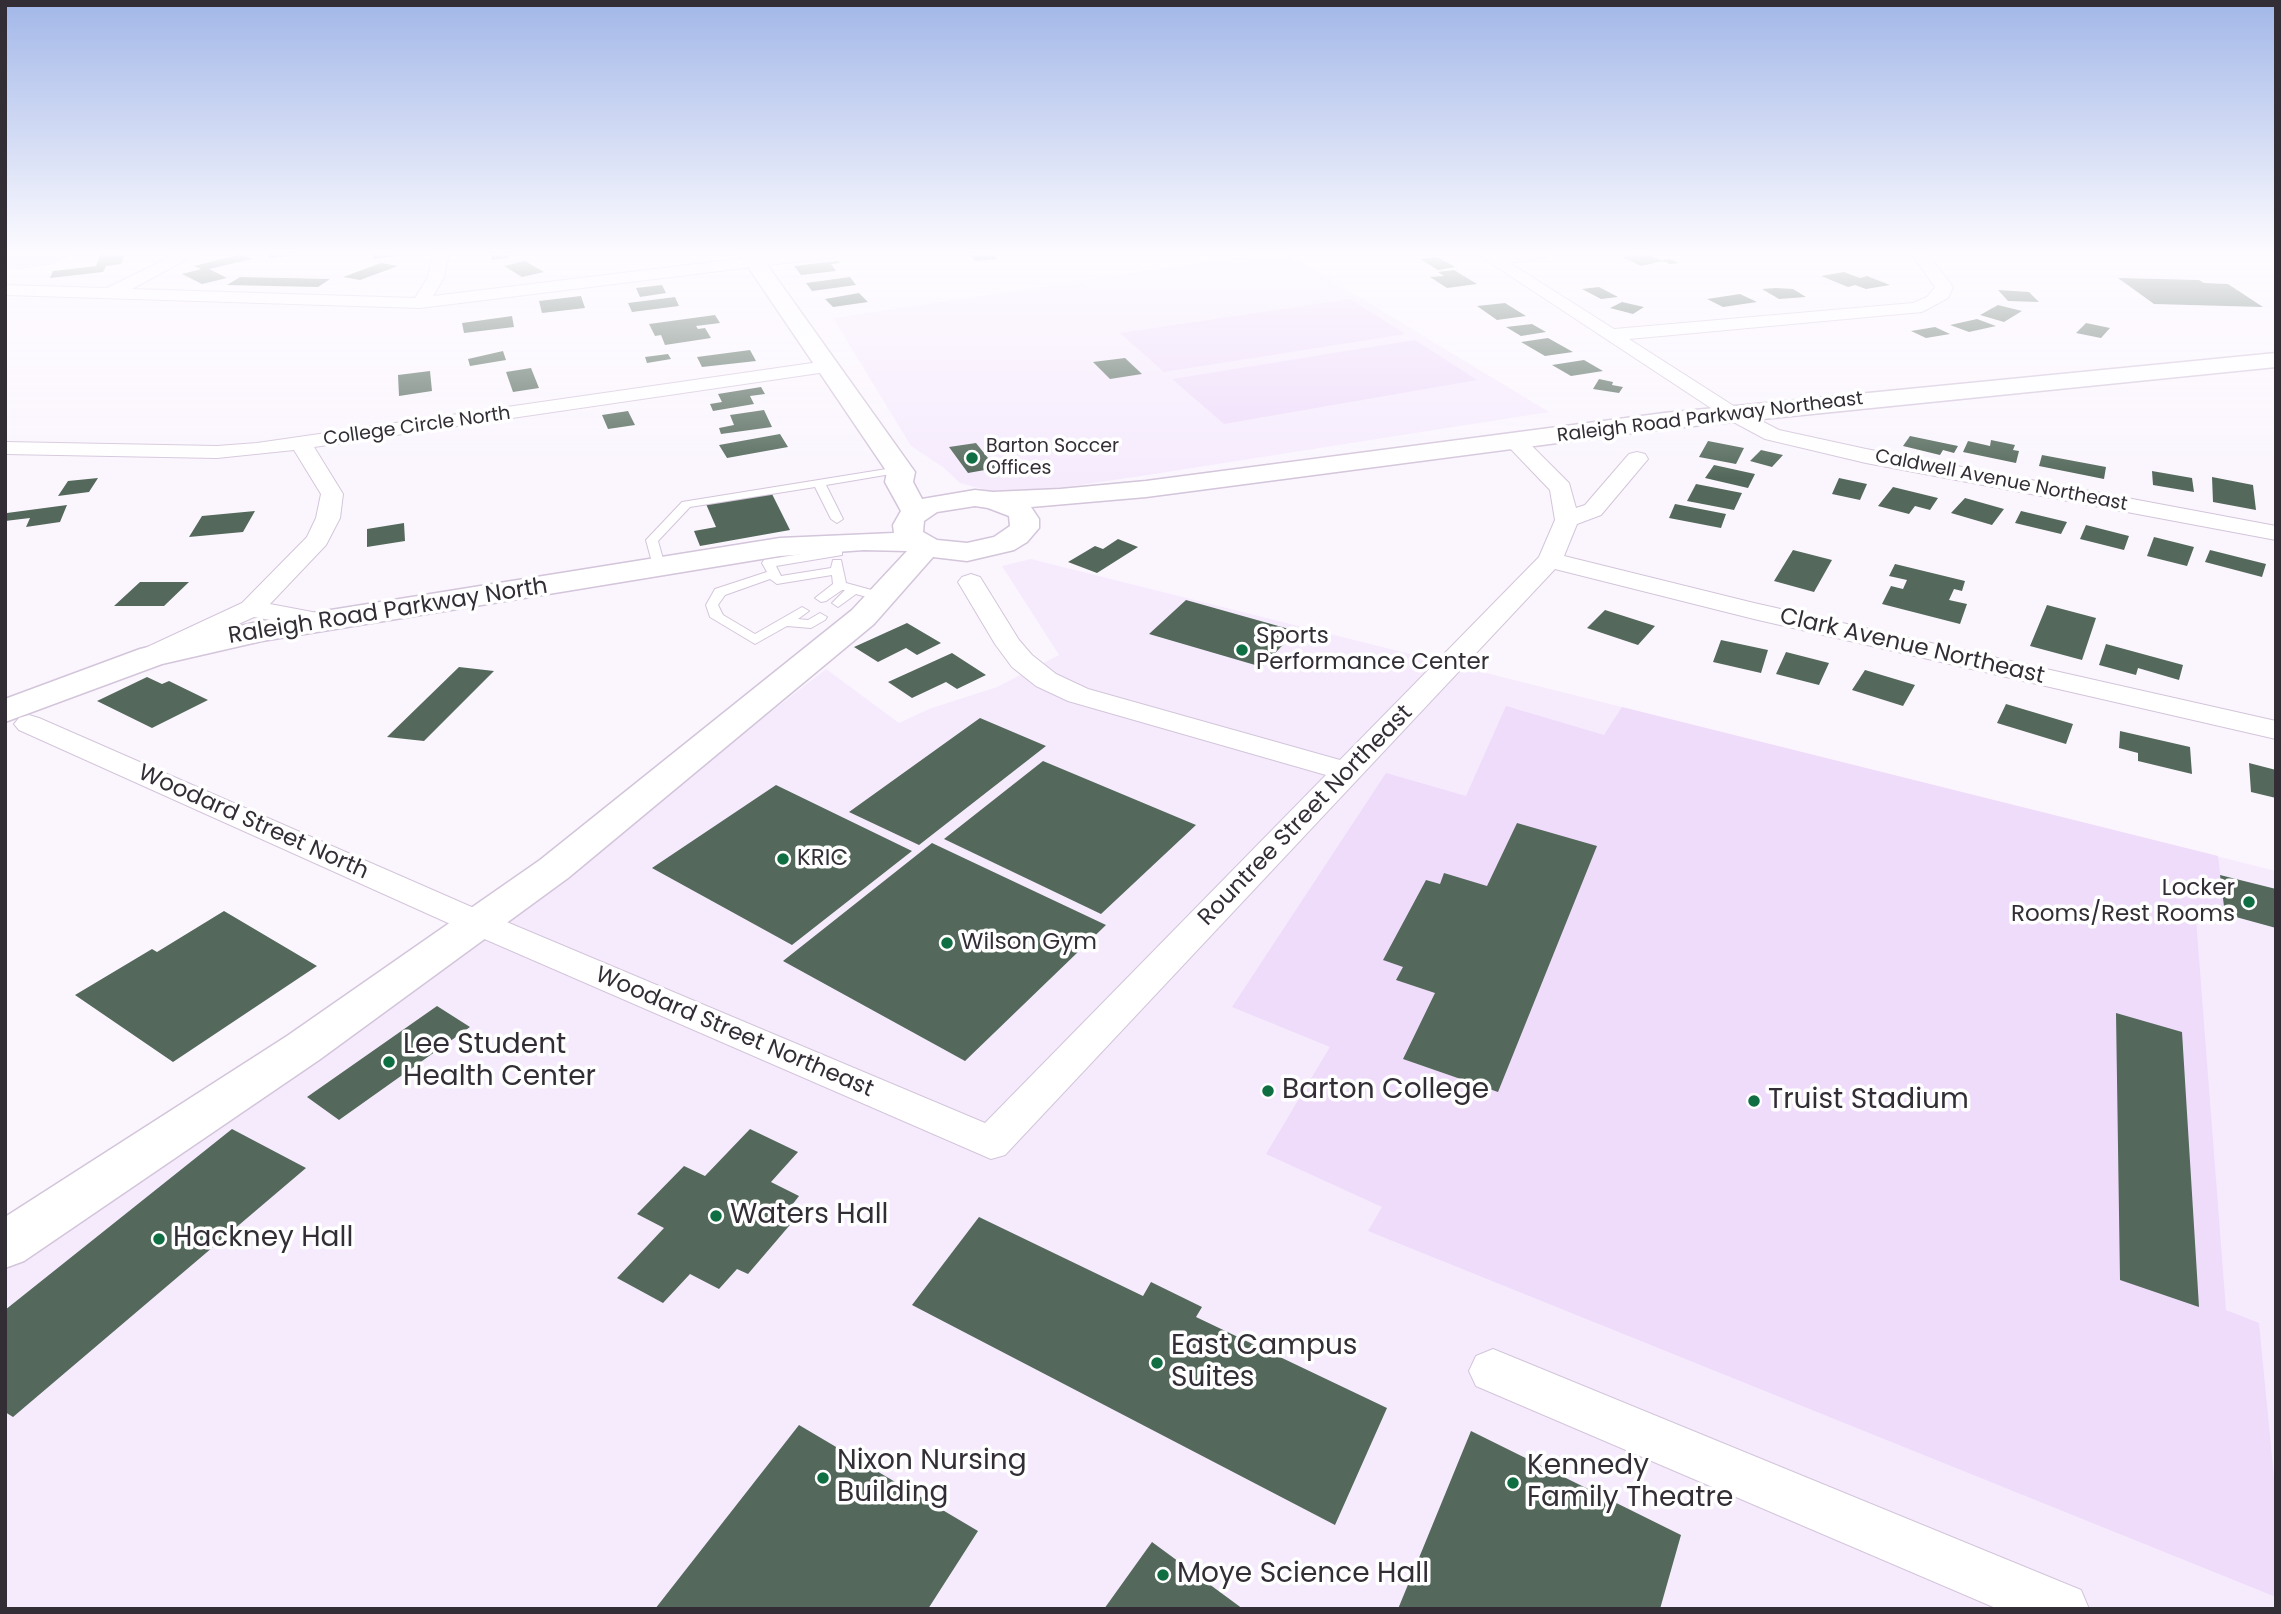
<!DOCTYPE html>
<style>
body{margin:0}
#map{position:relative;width:2281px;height:1614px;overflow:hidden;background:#fbf6fe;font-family:Poppins,sans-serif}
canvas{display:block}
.frame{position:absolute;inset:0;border:7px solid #332e36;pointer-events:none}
</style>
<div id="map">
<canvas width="2281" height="1614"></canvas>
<div class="frame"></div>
</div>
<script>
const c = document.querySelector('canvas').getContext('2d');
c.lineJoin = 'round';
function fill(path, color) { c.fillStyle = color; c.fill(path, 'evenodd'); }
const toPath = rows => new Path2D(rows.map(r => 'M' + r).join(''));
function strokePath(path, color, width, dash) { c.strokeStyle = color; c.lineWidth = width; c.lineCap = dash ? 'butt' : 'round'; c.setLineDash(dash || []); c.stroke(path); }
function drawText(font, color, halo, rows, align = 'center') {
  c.font = font + ' Poppins,sans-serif'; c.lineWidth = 7; c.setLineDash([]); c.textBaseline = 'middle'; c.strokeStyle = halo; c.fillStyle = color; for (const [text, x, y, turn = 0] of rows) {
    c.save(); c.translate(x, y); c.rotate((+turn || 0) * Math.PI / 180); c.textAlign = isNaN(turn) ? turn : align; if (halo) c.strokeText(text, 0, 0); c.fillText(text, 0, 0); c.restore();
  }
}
fill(toPath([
 [1275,252,1285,252,1549,412,1135,477,1059,488,990,491,960,483,943,467,911,446,833,318],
 [1031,559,2276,871,2276,1609,5,1609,5,1271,514,912,826,669,899,723,929,709,997,687,1059,655,1002,566]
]), '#f6ebfd');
fill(toPath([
 [5,252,77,252,53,264,23,269,5,268],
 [1350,299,1405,334,1164,372,1120,333],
 [1415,340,1477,380,1224,424,1172,379],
 [1506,706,1604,735,1622,707,2218,856,2225,914,2195,906,2226,1310,2259,1323,2276,1498,2276,1597,1368,1231,1382,1207,1266,1154,1330,1047,1232,1007,1386,773,1466,796]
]), '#efdcfa');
fill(toPath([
 [126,252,121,264,106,266,103,272,50,278,53,271,96,266,100,254],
 [269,252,310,252,311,254,268,258],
 [373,252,397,252,397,256,373,259],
 [490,252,508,252,509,258,492,260],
 [966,252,1003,252,1003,253,993,255,998,259,976,261],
 [1644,253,1661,260,1670,259,1679,263,1670,264,1663,261,1641,266,1622,257],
 [242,254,252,259,209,269,227,278,202,284,182,274,201,269,194,266],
 [1437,257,1455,267,1438,270,1420,259],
 [525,261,544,272,522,277,504,266],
 [838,261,840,263,831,264,836,271,801,275,794,266],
 [381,263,398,266,360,280,343,277],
 [1454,270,1477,284,1447,288,1430,277,1444,276,1438,272],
 [1844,272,1860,278,1867,276,1890,285,1866,289,1855,285,1848,287,1821,276],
 [240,277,330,279,318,287,227,285],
 [850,277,856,285,812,291,806,283],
 [2118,278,2199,280,2204,283,2228,284,2263,307,2154,304],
 [662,285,666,293,640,297,636,288],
 [1599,287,1618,297,1601,299,1582,289],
 [1776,288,1793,289,1806,297,1779,299,1762,289],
 [1998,290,2029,292,2039,302,2008,301],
 [859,293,868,302,833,307,825,299],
 [1740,294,1757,302,1723,307,1707,299],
 [581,296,585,308,542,313,539,301],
 [675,297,679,306,632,312,628,303],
 [1622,302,1644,307,1633,314,1610,308],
 [1505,303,1526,316,1497,320,1477,306],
 [1998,305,2022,311,2004,322,1980,315],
 [715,315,720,323,696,326,698,329,705,328,711,338,665,345,661,335,655,336,649,324],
 [512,316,514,327,464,333,462,323],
 [1977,319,1996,326,1969,332,1950,325],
 [2086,323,2110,328,2101,338,2076,333],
 [1532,324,1546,332,1521,336,1506,327],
 [1935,327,1950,334,1926,338,1911,331],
 [1548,338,1573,352,1545,356,1521,342],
 [750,350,756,361,702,367,697,357],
 [503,351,506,360,470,366,468,359],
 [668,354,671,359,647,363,645,357],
 [1125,358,1142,374,1110,379,1093,362],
 [1584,360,1603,371,1571,376,1552,365],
 [531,368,539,388,513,392,506,372],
 [430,371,432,391,399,396,398,375],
 [1599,379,1613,382,1612,385,1623,387,1619,393,1593,389],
 [761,387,765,394,750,396,754,404,713,411,710,404,722,402,718,394],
 [764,410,772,427,721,434,719,428,734,425,730,415],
 [628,411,635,425,608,429,602,415],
 [780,434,788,447,727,458,719,445],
 [1910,436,1958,446,1954,453,1943,450,1940,455,1903,446],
 [1991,440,2015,445,2013,450,2019,451,2016,463,1963,452,1968,441,1990,446],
 [1708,441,1744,448,1736,464,1699,457],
 [976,443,996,468,968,473,949,447],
 [1761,450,1783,455,1772,467,1750,461],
 [2042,455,2106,467,2104,479,2039,466],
 [1714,465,1755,474,1748,488,1705,478],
 [2152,471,2192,478,2194,492,2153,485],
 [2212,477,2253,485,2256,510,2213,502],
 [98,478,89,492,58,496,68,481],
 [1839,478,1867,484,1860,500,1832,494],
 [1696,484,1742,493,1734,510,1687,501],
 [1893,487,1938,498,1930,510,1915,506,1909,514,1878,506],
 [771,492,790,530,700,546,694,531,716,527,706,504],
 [1965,498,2004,509,1992,525,1951,513],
 [1675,504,1726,514,1721,528,1669,518],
 [67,505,60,522,26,527,30,518,5,521,7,513],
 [255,511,243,532,189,537,202,516],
 [2021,511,2067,522,2061,534,2015,523],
 [404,523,405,541,367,547,367,529],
 [2086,525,2129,536,2124,550,2080,539],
 [2154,537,2194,547,2187,566,2147,556],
 [1118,539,1138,547,1097,573,1068,562,1095,546,1103,549],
 [1793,550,1832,560,1814,592,1774,581],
 [2210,550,2266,564,2262,577,2205,562],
 [1895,564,1965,581,1962,591,1954,589,1949,600,1967,604,1960,624,1882,604,1891,586,1903,589,1907,580,1889,576],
 [140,582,189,582,164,606,114,606],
 [1186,600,1296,631,1262,667,1149,634],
 [2047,605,2096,618,2082,660,2030,646],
 [1605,610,1655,626,1638,645,1587,628],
 [907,623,941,643,917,655,906,648,878,662,854,647],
 [1721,640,1768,650,1761,673,1713,662],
 [2106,644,2183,665,2179,680,2138,668,2136,675,2099,665],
 [1786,652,1829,663,1819,685,1776,674],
 [952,653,986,675,957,689,946,682,912,698,888,682],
 [459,667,494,671,424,741,387,737],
 [1865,670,1915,685,1903,706,1852,690],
 [147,677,162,684,169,681,208,700,152,728,97,701],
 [2006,704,2073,724,2066,744,1997,723],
 [980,718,1046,746,919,845,849,812],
 [2120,731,2190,747,2192,774,2138,761,2138,753,2119,748],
 [1043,761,1196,825,1101,914,944,839],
 [2249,763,2276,770,2276,798,2251,792],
 [776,785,912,851,792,945,652,868],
 [1517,823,1597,846,1498,1092,1403,1059,1435,993,1396,980,1403,967,1383,960,1426,880,1440,884,1444,873,1487,886],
 [932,843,1106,925,965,1061,783,961],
 [2220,875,2276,889,2276,928,2225,914],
 [224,911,317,966,173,1062,75,995,152,949,157,952],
 [437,1006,470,1027,339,1120,307,1097],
 [2116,1013,2182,1032,2199,1307,2120,1280],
 [232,1129,306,1168,13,1417,5,1412,5,1310],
 [750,1129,798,1152,771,1182,799,1196,785,1214,795,1219,748,1274,737,1269,719,1289,690,1274,663,1303,617,1278,664,1228,637,1214,684,1166,705,1176],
 [979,1217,1143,1296,1151,1282,1202,1307,1196,1317,1387,1408,1335,1525,912,1305],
 [799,1425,978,1531,928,1609,655,1609],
 [1471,1431,1681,1535,1660,1609,1398,1609],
 [1152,1542,1243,1609,1104,1609]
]), '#54695b');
const lane = toPath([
 [899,467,905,470,903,472,826,485,843,519,837,523,831,519,815,487,690,507,658,541,665,566,659,570,653,566,646,540,682,502,899,467],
 [838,548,842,549,842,555,776,566,781,576,831,568,833,560,841,560,846,583,886,594,886,600,881,601,856,594,838,607,832,603,845,590,842,590,826,601,821,602,815,598,833,584,832,575,777,584,770,579,725,595,718,605,723,615,755,634,802,607,809,611,798,619,808,620,820,613,827,617,825,620,811,628,787,626,755,644,710,617,706,605,715,589,767,572,762,563,764,560,838,548]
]);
const street = toPath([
 [180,252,200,252,132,289,415,298,428,277,433,252,449,252,444,277,433,296,795,252,841,252,833,257,420,308,5,295,5,285,107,288,180,252],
 [1474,252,1493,252,1497,255,1554,252,1546,257,1510,263,1614,329,1913,303,1927,297,1935,287,1910,252,1926,252,1953,287,1948,298,1922,312,1629,339,1740,410,1779,430,1866,449,2276,526,2276,540,1866,463,1765,439,1726,418,1474,252],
 [826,361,836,367,833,371,314,447,343,494,340,518,326,545,270,604,328,615,332,621,328,627,319,629,254,617,153,663,143,661,139,655,143,649,242,603,307,537,316,518,321,494,294,450,217,458,5,454,5,442,217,446,257,443,826,361],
 [1514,435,1522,436,1569,483,1576,508,1585,505,1629,454,1637,452,1645,454,1648,459,1601,515,1577,524,1564,556,1754,603,2276,721,2276,739,1754,619,1555,569,1005,1155,991,1159,466,931,19,730,14,724,19,718,29,715,39,718,490,915,985,1123,1326,775,1068,701,1036,686,1012,667,995,644,958,582,962,577,971,574,980,577,1019,640,1032,655,1056,674,1088,689,1340,760,1539,557,1555,520,1550,490,1503,441,1506,436,1514,435],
 [1493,1349,2081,1590,2089,1609,1998,1609,1476,1386,1469,1371,1476,1356,1493,1349]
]);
const secondary = toPath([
 [738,252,758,252,915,472,913,482,922,499,975,490,993,492,1060,489,1146,481,1664,413,2276,353,2276,367,1664,429,1146,497,1031,507,1039,519,1039,528,1027,542,1014,550,967,561,933,557,874,624,568,878,319,1060,24,1261,5,1268,5,1217,287,1036,540,860,852,610,907,551,864,550,780,556,262,641,162,664,5,722,5,699,140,649,262,621,780,538,894,533,893,525,901,511,885,482,887,472,738,252],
 [975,506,988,508,1009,516,1010,526,994,537,967,543,937,540,923,532,924,521,937,512,975,506]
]);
strokePath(lane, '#d3c5da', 2);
strokePath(street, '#d3c5da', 2);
strokePath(secondary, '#d3c5da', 3);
fill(lane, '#fff');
fill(street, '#fff');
fill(secondary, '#fff');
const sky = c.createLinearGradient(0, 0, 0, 478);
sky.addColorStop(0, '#a2b7e8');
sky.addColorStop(0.53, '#fdfbff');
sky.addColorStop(1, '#fdfbff00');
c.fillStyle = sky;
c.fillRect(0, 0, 2281, 478);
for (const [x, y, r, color] of [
 [972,458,7,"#0f6e42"],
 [1242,650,7,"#0f6e42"],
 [783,859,7,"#0f6e42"],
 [2249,902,7,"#0f6e42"],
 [947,943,7,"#0f6e42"],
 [389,1062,7,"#0f6e42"],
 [1268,1091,7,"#0f6e42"],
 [1754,1101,7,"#0f6e42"],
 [716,1216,7,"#0f6e42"],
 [159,1239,7,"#0f6e42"],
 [1157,1363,7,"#0f6e42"],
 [823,1478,7,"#0f6e42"],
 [1513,1483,7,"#0f6e42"],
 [1163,1575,7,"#0f6e42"]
]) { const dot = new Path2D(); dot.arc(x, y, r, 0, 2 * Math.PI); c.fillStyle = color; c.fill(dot); strokePath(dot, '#fff', 2.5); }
drawText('19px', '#332e36', '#fff', [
 ["Raleigh Road Parkway Northeast",1710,418,-7],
 ["College Circle North",417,427,-8],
 ["Caldwell Avenue Northeast",2001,481,11]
]);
drawText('19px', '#332e36', '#fff', [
 ["Barton Soccer",986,447],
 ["Offices",986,469]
], 'left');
drawText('23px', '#332e36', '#fff', [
 ["Raleigh Road Parkway North",388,612,-9],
 ["Clark Avenue Northeast",1912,647,13],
 ["Rountree Street Northeast",1306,816,-46],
 ["Woodard Street North",253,823,24],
 ["Woodard Street Northeast",734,1033,23]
]);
drawText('23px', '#332e36', '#fff', [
 ["Sports",1256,637],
 ["Performance Center",1256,663],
 ["KRIC",797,859],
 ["Locker",2235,889,"right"],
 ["Rooms/Rest Rooms",2235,915,"right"],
 ["Wilson Gym",961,943]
], 'left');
drawText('28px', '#332e36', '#fff', [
 ["Lee Student",403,1046],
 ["Health Center",403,1078],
 ["Barton College",1282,1091],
 ["Truist Stadium",1768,1101],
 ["Waters Hall",730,1216],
 ["Hackney Hall",173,1239],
 ["East Campus",1171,1347],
 ["Suites",1171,1379],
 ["Nixon Nursing",837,1462],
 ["Building",837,1494],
 ["Kennedy",1527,1467],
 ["Family Theatre",1527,1499],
 ["Moye Science Hall",1177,1575]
], 'left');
</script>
